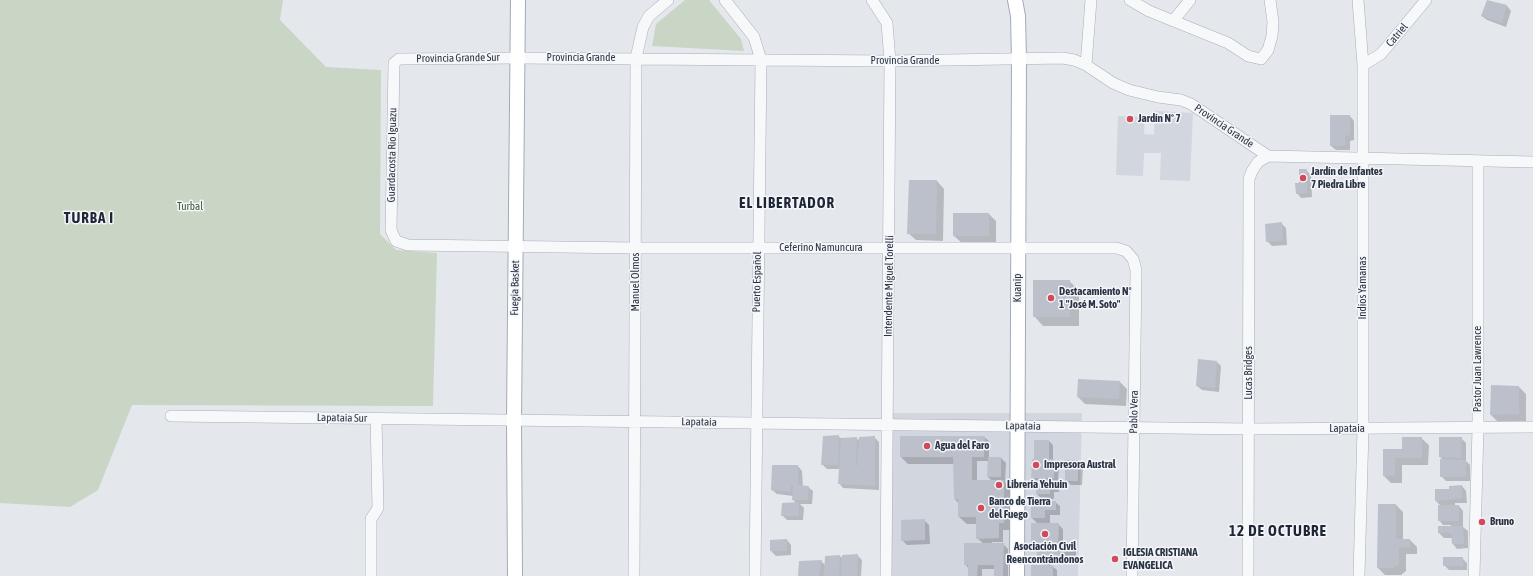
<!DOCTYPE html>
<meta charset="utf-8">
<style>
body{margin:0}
canvas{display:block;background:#e4e7ec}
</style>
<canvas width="1533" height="576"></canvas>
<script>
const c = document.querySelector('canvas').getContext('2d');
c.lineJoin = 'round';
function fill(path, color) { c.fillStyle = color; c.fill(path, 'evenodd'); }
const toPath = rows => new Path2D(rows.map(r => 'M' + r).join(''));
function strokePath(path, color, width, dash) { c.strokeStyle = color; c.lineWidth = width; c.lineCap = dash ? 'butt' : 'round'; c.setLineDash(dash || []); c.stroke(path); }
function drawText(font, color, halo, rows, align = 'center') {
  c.font = font + ' "Asap Condensed",sans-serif'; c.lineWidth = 3; c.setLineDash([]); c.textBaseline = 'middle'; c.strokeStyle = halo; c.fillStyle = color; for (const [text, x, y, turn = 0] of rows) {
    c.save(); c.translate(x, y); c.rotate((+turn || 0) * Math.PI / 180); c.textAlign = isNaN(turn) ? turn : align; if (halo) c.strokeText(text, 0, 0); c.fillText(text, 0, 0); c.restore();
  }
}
fill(toPath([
 [1155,111,1193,113,1190,181,1160,180,1161,153,1144,153,1143,176,1116,175,1118,116,1145,117,1144,134,1154,135],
 [882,413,1082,413,1078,576,881,576]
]), '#d2d6de');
fill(toPath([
 [0,0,283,0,280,20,326,67,381,70,380,234,396,250,437,253,433,406,132,405,98,490,70,507,0,503],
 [685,0,709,0,741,39,744,51,652,46,656,24]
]), '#c9d6c5');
fill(toPath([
 [1488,1,1507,6,1511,11,1506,27,1487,20,1482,16],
 [1350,116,1354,121,1354,140,1350,141,1350,150,1336,150,1331,146],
 [1306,170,1311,175,1312,197,1301,198,1297,193],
 [910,181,937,181,944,189,943,241,916,240,908,233],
 [989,214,996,221,996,243,962,243,954,236],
 [1281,223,1286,228,1287,245,1272,246,1267,241],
 [1069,281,1079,290,1079,326,1043,326,1034,316],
 [1217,362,1221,366,1219,392,1202,390,1197,386],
 [1120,382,1127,389,1126,406,1085,404,1078,397],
 [1519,387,1526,394,1526,421,1498,422,1491,415],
 [838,436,842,439,856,438,860,441,874,437,879,442,879,490,843,488,839,483,840,469,827,469,822,464],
 [984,437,989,441,989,458,1001,458,1006,463,1005,482,1010,488,1010,530,1003,530,1003,542,992,542,992,544,1003,544,1008,549,1008,576,969,576,969,569,965,564,984,544,977,538,977,524,967,524,959,517,959,504,955,499,955,464,908,464,901,457],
 [977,461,988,461,988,477,992,481,977,481],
 [982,569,995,569,995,576,982,576],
 [1421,438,1429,445,1428,465,1402,465,1402,483,1391,483,1384,476,1384,450,1403,450],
 [1461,438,1466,443,1466,461,1470,465,1470,481,1446,481,1441,476,1443,460,1440,457],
 [1049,441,1053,445,1053,460,1059,465,1058,482,1055,482,1059,486,1059,492,1054,492,1054,499,1042,499,1037,494,1037,482,1032,477,1035,460],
 [1066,461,1078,461,1083,466,1082,485,1071,485,1066,480],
 [798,466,802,471,803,487,808,487,813,491,812,504,800,504,804,508,803,520,787,520,782,515,797,504,793,500,793,496,777,494,772,490],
 [1462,486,1466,491,1467,503,1455,503,1455,506,1459,506,1463,511,1463,527,1468,531,1468,548,1457,549,1453,544,1453,538,1444,538,1439,533,1439,527,1451,527,1451,525,1443,525,1439,520,1441,506,1436,501,1450,490],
 [1032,502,1055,502,1060,506,1060,515,1050,515,1050,524,1058,524,1063,529,1063,547,1072,547,1076,551,1076,556,1067,556,1067,563,1050,564,1057,570,1057,576,1032,576,1045,566,1038,559,1038,550,1032,545,1038,524,1032,518],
 [1379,505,1396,505,1403,512,1403,540,1410,540,1417,547,1417,554,1406,554,1406,571,1401,575,1385,575,1378,568],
 [924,520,929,525,930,544,907,545,902,540],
 [787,540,791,545,791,555,776,556,771,551],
 [857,555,862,560,861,576,799,576,821,561,825,565,840,556,843,559],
 [1462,558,1467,563,1467,570,1449,570,1444,565]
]), '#0003');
fill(toPath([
 [1487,0,1507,5,1502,23,1481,16],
 [1330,115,1350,115,1350,135,1345,136,1345,146,1330,146],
 [1299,169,1307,169,1307,193,1296,194,1295,183,1299,183],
 [909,180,937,180,936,234,907,234],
 [953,213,989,213,989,236,953,236],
 [1282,222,1283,241,1266,242,1265,224],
 [1033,280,1070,280,1070,317,1033,317],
 [1198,359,1217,361,1215,388,1196,386],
 [1078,379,1120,381,1119,399,1077,397],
 [1491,385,1519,386,1519,414,1490,415],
 [839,435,838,465,821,465,823,436],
 [875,436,875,486,838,484,841,438,857,437,856,466,857,466,859,437],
 [900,436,985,436,984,457,972,457,972,480,1004,480,1004,523,999,523,999,538,976,539,976,517,958,517,958,499,954,499,953,457,900,457],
 [1402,437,1422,437,1422,458,1395,458,1395,476,1383,476,1383,449,1402,449],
 [1439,437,1462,437,1461,458,1439,457],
 [1034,440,1049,440,1049,459,1054,459,1054,478,1031,478,1032,459,1034,459],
 [988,457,1001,457,1001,477,987,477],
 [1440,459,1466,460,1466,477,1440,477],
 [1065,460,1078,460,1078,481,1065,481],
 [772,465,798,465,798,485,809,486,808,500,792,500,793,485,791,485,791,492,771,490],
 [1036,480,1055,480,1054,488,1050,488,1050,494,1036,494],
 [1462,485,1462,498,1435,501,1435,489,1449,489,1449,486],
 [1031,501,1056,501,1056,510,1045,510,1045,518,1031,518],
 [799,502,799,516,781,516,782,503],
 [1378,504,1396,504,1396,539,1410,539,1410,548,1399,547,1399,564,1393,568,1377,568],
 [1438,505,1459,505,1459,521,1438,521],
 [925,519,925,540,901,541,901,520],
 [1031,523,1059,523,1058,546,1072,546,1072,552,1063,552,1063,559,1037,559,1037,546,1031,545],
 [1438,526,1463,526,1464,544,1452,544,1451,533,1438,533],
 [787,539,787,551,770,551,770,540],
 [964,543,1004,543,1003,576,994,576,994,565,978,565,977,576,968,576,968,565,964,565],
 [858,554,857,576,841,576,842,555],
 [840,555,839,576,824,576,825,556],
 [1443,557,1463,557,1463,566,1443,566],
 [822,560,819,576,798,576,799,561],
 [1031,565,1053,565,1053,576,1031,576]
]), '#bbc0ca');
const minor = toPath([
 [725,0,754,37,761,60,755,576],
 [872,0,887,23,890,61,886,576],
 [1130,0,1149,11,1228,43,1248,56,1261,59,1268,50,1272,36,1273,22,1270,0],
 [1358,0,1363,65,1363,429,1359,576],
 [1173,21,1190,0],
 [1086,65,1091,0],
 [1363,65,1381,54,1426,0],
 [171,416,1249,429,1533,427],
 [371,576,371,519,378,508,376,418],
 [634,576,636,58,643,27,649,16,668,0],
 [1132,576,1136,270,1133,259,1126,251,1116,248,636,248,408,245,396,241,391,230,394,63,399,59,517,58,890,61,1063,58,1074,60,1086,65,1113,83,1129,90,1158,97,1181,100,1191,104,1268,156,1533,162],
 [1248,576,1249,179,1252,171,1258,162,1268,156],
 [1474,576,1478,428,1478,161]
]);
const major = toPath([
 [1015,0,1018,16,1019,60,1017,576],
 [515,576,514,420,518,0]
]);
strokePath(minor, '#a9aeb7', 12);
strokePath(major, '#a3abb8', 16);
strokePath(minor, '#f7f8fa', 11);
strokePath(major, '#fff', 14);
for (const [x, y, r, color] of [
 [1130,119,4,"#d1495b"],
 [1303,178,4,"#d1495b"],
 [1051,298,4,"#d1495b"],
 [927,446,4,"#d1495b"],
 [1036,465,4,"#d1495b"],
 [999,485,4,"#d1495b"],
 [981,508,4,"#d1495b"],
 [1482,522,4,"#d1495b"],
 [1045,534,4,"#d1495b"],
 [1115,559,4,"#d1495b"]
]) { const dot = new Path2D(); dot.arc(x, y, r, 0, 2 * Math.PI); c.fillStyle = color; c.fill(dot); strokePath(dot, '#f4f6f9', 1.5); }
drawText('11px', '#2b3445', '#f4f6f9', [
 ["Catriel",1397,35,-50],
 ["Provincia Grande Sur",458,58,-1],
 ["Provincia Grande",581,58],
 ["Provincia Grande",905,61],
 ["Provincia Grande",1224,126,34],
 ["Guardacosta Rio Iguazu",392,155,-89],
 ["Ceferino Namuncura",821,248],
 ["Manuel Olmos",636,282,-90],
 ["Puerto Español",757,282,-89],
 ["Intendente Miguel Torelli",889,286,-89],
 ["Fuegia Basket",515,288,-89],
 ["Kuanip",1018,288,-90],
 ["Indios Yamanas",1363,288,-90],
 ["Pastor Juan Lawrence",1478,369,-90],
 ["Lucas Bridges",1249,373,-90],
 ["Pablo Vera",1134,412,-89],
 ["Lapataia Sur",342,418,1],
 ["Lapataia",699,422,1],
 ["Lapataia",1023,426,1],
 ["Lapataia",1347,429]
]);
drawText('bold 11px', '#2b3445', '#f4f6f9', [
 ["Jardín Nº 7",1138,119],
 ["Jardín de Infantes",1311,172],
 ["7 Piedra Libre",1311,185],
 ["Destacamiento N°",1059,292],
 ["1 \"José M. Soto\"",1059,305],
 ["Agua del Faro",935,446],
 ["Impresora Austral",1044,465],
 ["Librería Yehuin",1007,485],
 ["Banco de Tierra",989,502],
 ["del Fuego",989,515],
 ["Bruno",1490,522],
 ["Asociación Civil",1045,547,"center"],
 ["Reencontrándonos",1045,560,"center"],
 ["IGLESIA CRISTIANA",1123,553],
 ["EVANGELICA",1123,566]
], 'left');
drawText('11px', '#3f6138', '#f4f6f9', [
 ["Turbal",190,207]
]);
c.letterSpacing = '1px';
drawText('bold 15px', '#1d2536', '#f4f6f9', [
 ["EL LIBERTADOR",787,203],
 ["TURBA I",89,218],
 ["12 DE OCTUBRE",1278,531]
]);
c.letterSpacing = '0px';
</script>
